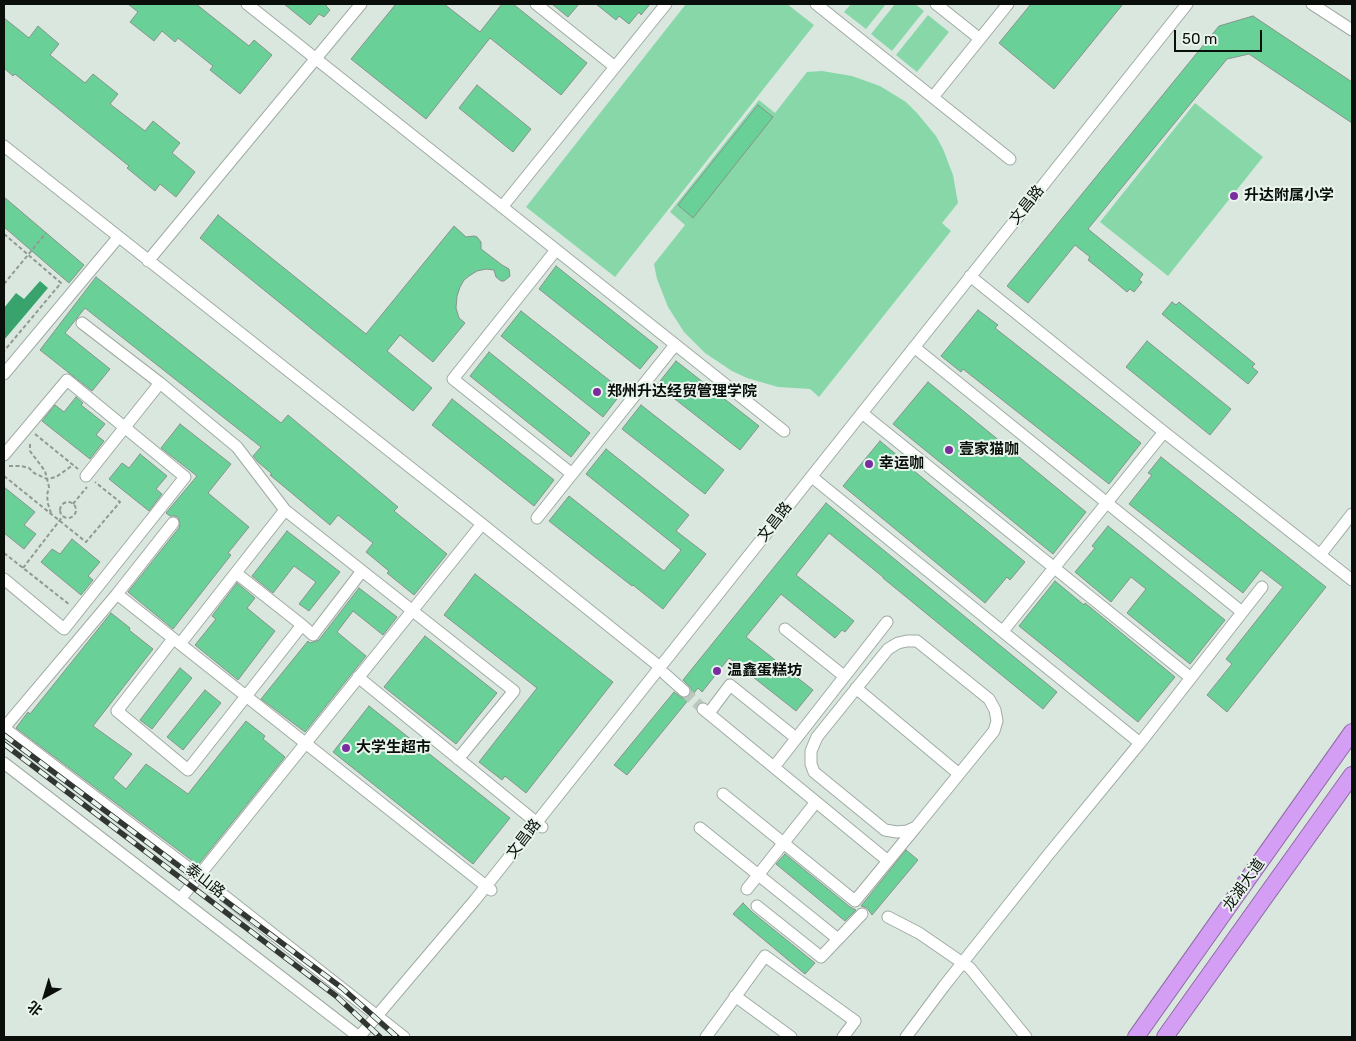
<!DOCTYPE html>
<meta charset="utf-8">
<style>
body{margin:0}
#map{position:relative;width:1356px;height:1041px;overflow:hidden;background:#dae7df;font-family:Rubik,"Noto Sans SC",sans-serif}
canvas{display:block}
.frame{position:absolute;inset:0;border:5px solid #0b0f0c;pointer-events:none}
.north{position:absolute;left:20px;top:971px;width:50px;height:50px;-webkit-text-stroke:4px #e8f4ec;paint-order:stroke;rotate:219deg;font-size:14px;font-weight:700;line-height:20px;text-align:center;color:#0b0f0c}
.north::after{content:'';display:block;margin:auto;width:18px;height:22px;background:#0b0f0c;clip-path:polygon(50% 0,100% 100%,50% 72%,0 100%)}
.scale{position:absolute;left:1174px;top:30px;width:88px;height:22px;box-sizing:border-box;border:2px solid #0b0f0c;border-top:0;padding-left:6px;font-size:15px;line-height:18px;white-space:nowrap;color:#0b0f0c;-webkit-text-stroke:4px #e8f4ec;paint-order:stroke}
</style>
<div id="map">
<canvas width="1356" height="1041"></canvas>
<div class="frame"></div>
<div class="north">北</div>
<div class="scale">50 m</div>
</div>
<script>
const c = document.querySelector('canvas').getContext('2d');
c.lineJoin = 'round';
function fill(path, color) { c.fillStyle = color; c.fill(path, 'evenodd'); }
const toPath = rows => new Path2D(rows.map(r => 'M' + r).join(''));
function strokePath(path, color, width, dash) { c.strokeStyle = color; c.lineWidth = width; c.lineCap = dash ? 'butt' : 'round'; c.setLineDash(dash || []); c.stroke(path); }
function drawText(font, color, halo, rows, align = 'center') {
  c.font = font + ' Rubik,"Noto Sans SC",sans-serif'; c.lineWidth = 4; c.setLineDash([]); c.textBaseline = 'middle'; c.strokeStyle = halo; c.fillStyle = color; for (const [text, x, y, turn = 0] of rows) {
    c.save(); c.translate(x, y); c.rotate((+turn || 0) * Math.PI / 180); c.textAlign = isNaN(turn) ? turn : align; if (halo) c.strokeText(text, 0, 0); c.fillText(text, 0, 0); c.restore();
  }
}
fill(toPath([
 [686,4,787,4,814,25,615,277,526,207],
 [851,4,886,4,866,29,844,12],
 [895,4,915,4,924,11,892,51,871,34],
 [928,15,949,32,917,72,896,55],
 [822,71,852,76,880,86,906,102,917,113,936,136,943,149,953,175,958,203,942,223,951,231,819,397,810,389,778,387,747,378,732,371,705,353,684,332,668,307,657,279,654,264,685,225,670,212,759,100,775,113,807,72],
 [1195,103,1263,157,1168,276,1100,222]
]), '#88d7a9');
fill(toPath([
 [40,281,48,288,4,340,4,308,16,293,24,299]
]), '#38a36d');
const building = toPath([
 [128,4,196,4,249,46,254,40,272,55,240,94,210,70,213,66,178,38,175,42,162,31,154,41,130,22,138,12,128,4],
 [284,4,327,4,326,6,330,10,324,17,319,14,310,25,284,4],
 [396,4,444,4,480,32,502,4,513,4,587,63,561,95,490,38,426,119,351,59,396,4],
 [552,4,579,4,568,17,552,4],
 [596,4,650,4,641,15,639,12,629,24,619,16,616,20,596,4],
 [1031,4,1123,4,1054,89,999,43,1031,4],
 [1253,16,1352,82,1352,123,1249,54,1227,59,1088,229,1143,274,1139,280,1142,282,1134,292,1130,289,1127,292,1103,272,1088,260,1090,257,1075,245,1028,303,1007,286,1219,26,1253,16],
 [4,18,29,38,38,26,59,44,50,55,85,83,93,74,118,94,110,104,145,131,153,121,180,143,172,153,195,172,176,197,160,184,155,191,127,168,129,166,15,74,13,76,4,68,4,18],
 [477,85,531,129,513,152,459,108,477,85],
 [758,105,773,117,693,218,678,205,758,105],
 [4,197,84,265,69,283,4,227,4,197],
 [218,215,366,334,454,226,466,237,474,236,477,237,481,242,481,249,502,265,509,269,510,276,504,281,501,281,496,277,494,270,486,269,477,271,469,276,464,280,460,287,457,296,456,308,459,318,465,323,433,362,400,335,387,351,432,388,413,411,200,238,218,215],
 [556,266,658,347,640,369,539,289,556,266],
 [96,277,281,423,288,415,398,507,394,511,447,554,414,595,387,573,389,571,366,552,373,543,338,515,330,525,270,475,272,474,258,462,253,456,261,447,85,308,65,333,110,369,92,391,40,350,96,277],
 [1172,302,1176,305,1179,302,1255,364,1252,367,1258,372,1248,384,1162,314,1172,302],
 [978,310,998,325,995,328,1141,443,1109,484,963,369,961,372,941,356,978,310],
 [521,311,623,391,603,417,501,336,521,311],
 [1147,341,1231,409,1210,435,1126,367,1147,341],
 [489,352,590,433,571,457,470,376,489,352],
 [676,361,759,426,740,450,657,385,676,361],
 [928,382,1086,512,1053,554,893,424,928,382],
 [76,397,83,403,81,405,105,424,96,435,104,441,90,459,42,421,55,405,64,412,76,397],
 [452,399,554,480,534,506,432,425,452,399],
 [641,405,724,470,705,494,622,429,641,405],
 [180,424,231,464,208,493,249,527,228,553,231,555,173,629,128,592,179,528,180,524,178,517,175,516,170,516,166,513,197,476,161,448,180,424],
 [880,441,898,456,897,457,1025,562,1010,580,1007,577,985,603,843,486,880,441],
 [606,449,689,515,676,531,706,554,663,609,633,585,632,586,549,521,569,496,664,571,681,550,586,474,606,449],
 [140,454,167,476,156,489,162,494,149,511,109,479,122,463,129,468,140,454],
 [1161,457,1326,587,1227,712,1207,695,1232,664,1226,659,1283,587,1261,570,1243,593,1129,504,1152,475,1148,473,1161,457],
 [4,487,35,512,24,525,36,534,24,549,4,533,4,487],
 [826,503,1057,692,1043,709,883,578,883,577,829,533,796,575,854,621,845,632,842,630,835,638,781,594,746,637,813,690,796,711,729,658,702,692,698,688,627,775,614,765,674,692,682,698,686,698,690,696,691,692,691,688,683,680,826,503],
 [1108,526,1225,620,1190,664,1127,613,1146,589,1131,577,1111,602,1075,572,1095,548,1092,546,1108,526],
 [287,531,340,572,309,611,299,604,316,582,294,566,273,593,252,576,287,531],
 [72,539,100,562,88,576,93,580,81,595,41,562,52,549,60,554,72,539],
 [475,574,613,682,526,793,505,776,502,780,479,762,537,688,444,615,475,574],
 [1055,581,1084,605,1085,603,1175,677,1138,722,1019,626,1055,581],
 [237,583,255,598,247,608,275,631,238,680,195,645,216,619,212,616,237,583],
 [359,588,397,617,383,635,353,611,337,632,366,656,305,732,261,699,308,641,310,643,319,640,359,588],
 [111,613,130,628,129,630,153,649,93,726,132,754,113,778,126,789,146,764,188,794,246,721,265,736,263,739,285,757,198,865,16,728,28,712,30,714,111,613],
 [425,636,497,693,456,744,384,687,425,636],
 [180,668,192,678,152,729,140,720,180,668],
 [205,690,221,703,183,750,167,737,205,690],
 [369,706,510,818,473,864,333,752,369,706],
 [906,850,918,860,872,915,867,908,861,906,906,850],
 [785,854,850,907,856,910,845,921,776,864,785,854],
 [743,903,752,912,815,963,805,974,733,914,743,903]
]);
fill(building, '#69d198');
strokePath(building, '#87928b', 1);
strokePath(toPath([
 [684,691,703,709]
]), '#bbc7bf', 11, [11, 5.5]);
const minor = toPath([
 [247,4,784,431],
 [536,4,615,67],
 [816,4,1010,159],
 [936,4,980,39],
 [1312,4,1352,30],
 [933,97,1008,4],
 [4,146,482,524,660,667],
 [502,207,666,4],
 [556,250,453,379,572,474],
 [148,261,361,4],
 [970,276,1164,432,1352,580],
 [82,323,160,383,237,447,285,510],
 [914,347,1242,612],
 [4,374,116,240],
 [862,413,1191,678],
 [4,455,67,380,185,477,64,629,4,579],
 [86,476,160,383],
 [812,477,1140,743],
 [537,518,675,345],
 [1320,555,1352,514],
 [117,594,491,890],
 [302,625,313,635,362,571],
 [785,629,844,676],
 [1003,631,1164,432],
 [173,639,117,711,188,770,302,625,236,573],
 [907,641,917,641,989,699,995,710,997,721,994,731,916,827,907,831,897,832,885,830,814,772,811,764,811,751,817,737,888,649,898,643,907,641],
 [180,644,285,510,514,691,458,759],
 [665,674,684,691],
 [358,677,542,827],
 [856,688,959,774],
 [703,709,888,861],
 [709,713,730,685,796,738],
 [4,728,199,876,404,1037],
 [4,728,117,594,173,523],
 [4,763,359,1037],
 [774,767,887,622],
 [723,794,855,901,916,827],
 [700,828,838,939],
 [747,889,816,802],
 [181,898,482,524],
 [757,906,821,957,862,914],
 [888,917,919,933,970,968,1026,1037],
 [735,996,791,1037],
 [359,1037,475,900,1187,4],
 [706,1037,765,956,855,1021,843,1037],
 [906,1037,944,986,1048,855,1140,743,1262,587]
]);
const highway = toPath([
 [1136,1037,1352,732],
 [1165,1037,1352,775]
]);
strokePath(minor, '#9faba3', 13);
strokePath(highway, '#8e6ca3', 18);
strokePath(toPath([
 [4,234,61,283,4,351],
 [4,284,46,233],
 [35,434,78,469],
 [30,444,30,451,45,471,49,487,47,495,48,504,51,513],
 [9,466,21,466,29,468,34,473,47,479,56,477,73,465],
 [4,476,86,542,120,502,95,482],
 '60 510a8 8 0 1 1 16 0a8 8 0 1 1-16 0Z',
 [73,504,87,487],
 [4,553,70,605],
 [23,568,63,516]
]), '#909a93', 2, [4, 2.5]);
strokePath(minor, '#fff', 11);
strokePath(highway, '#d49ef4', 16);
const rail = toPath([
 [4,735,342,988,397,1037],
 [4,744,336,996,380,1037]
]);
strokePath(rail, '#323734', 5.5);
strokePath(rail, '#e8f4ec', 4, [11]);
for (const [x, y, r, color] of [
 [1234,196,5,"#792d9e"],
 [597,392,5,"#792d9e"],
 [949,450,5,"#792d9e"],
 [869,464,5,"#792d9e"],
 [717,671,5,"#792d9e"],
 [346,748,5,"#792d9e"]
]) { const dot = new Path2D(); dot.arc(x, y, r, 0, 2 * Math.PI); c.fillStyle = color; c.fill(dot); strokePath(dot, '#e8f4ec', 2); }
drawText('bold 15px', '#0b0f0c', '#e8f4ec', [
 ["升达附属小学",1244,196],
 ["郑州升达经贸管理学院",607,392],
 ["壹家猫咖",959,450],
 ["幸运咖",879,464],
 ["温鑫蛋糕坊",727,671],
 ["大学生超市",356,748]
], 'left');
drawText('15px', '#0b0f0c', '#e8f4ec', [
 ["文昌路",1027,205,-51],
 ["文昌路",775,522,-52],
 ["文昌路",524,839,-52],
 ["泰山路",205,881,38],
 ["龙湖大道",1244,885,-55]
]);
</script>
